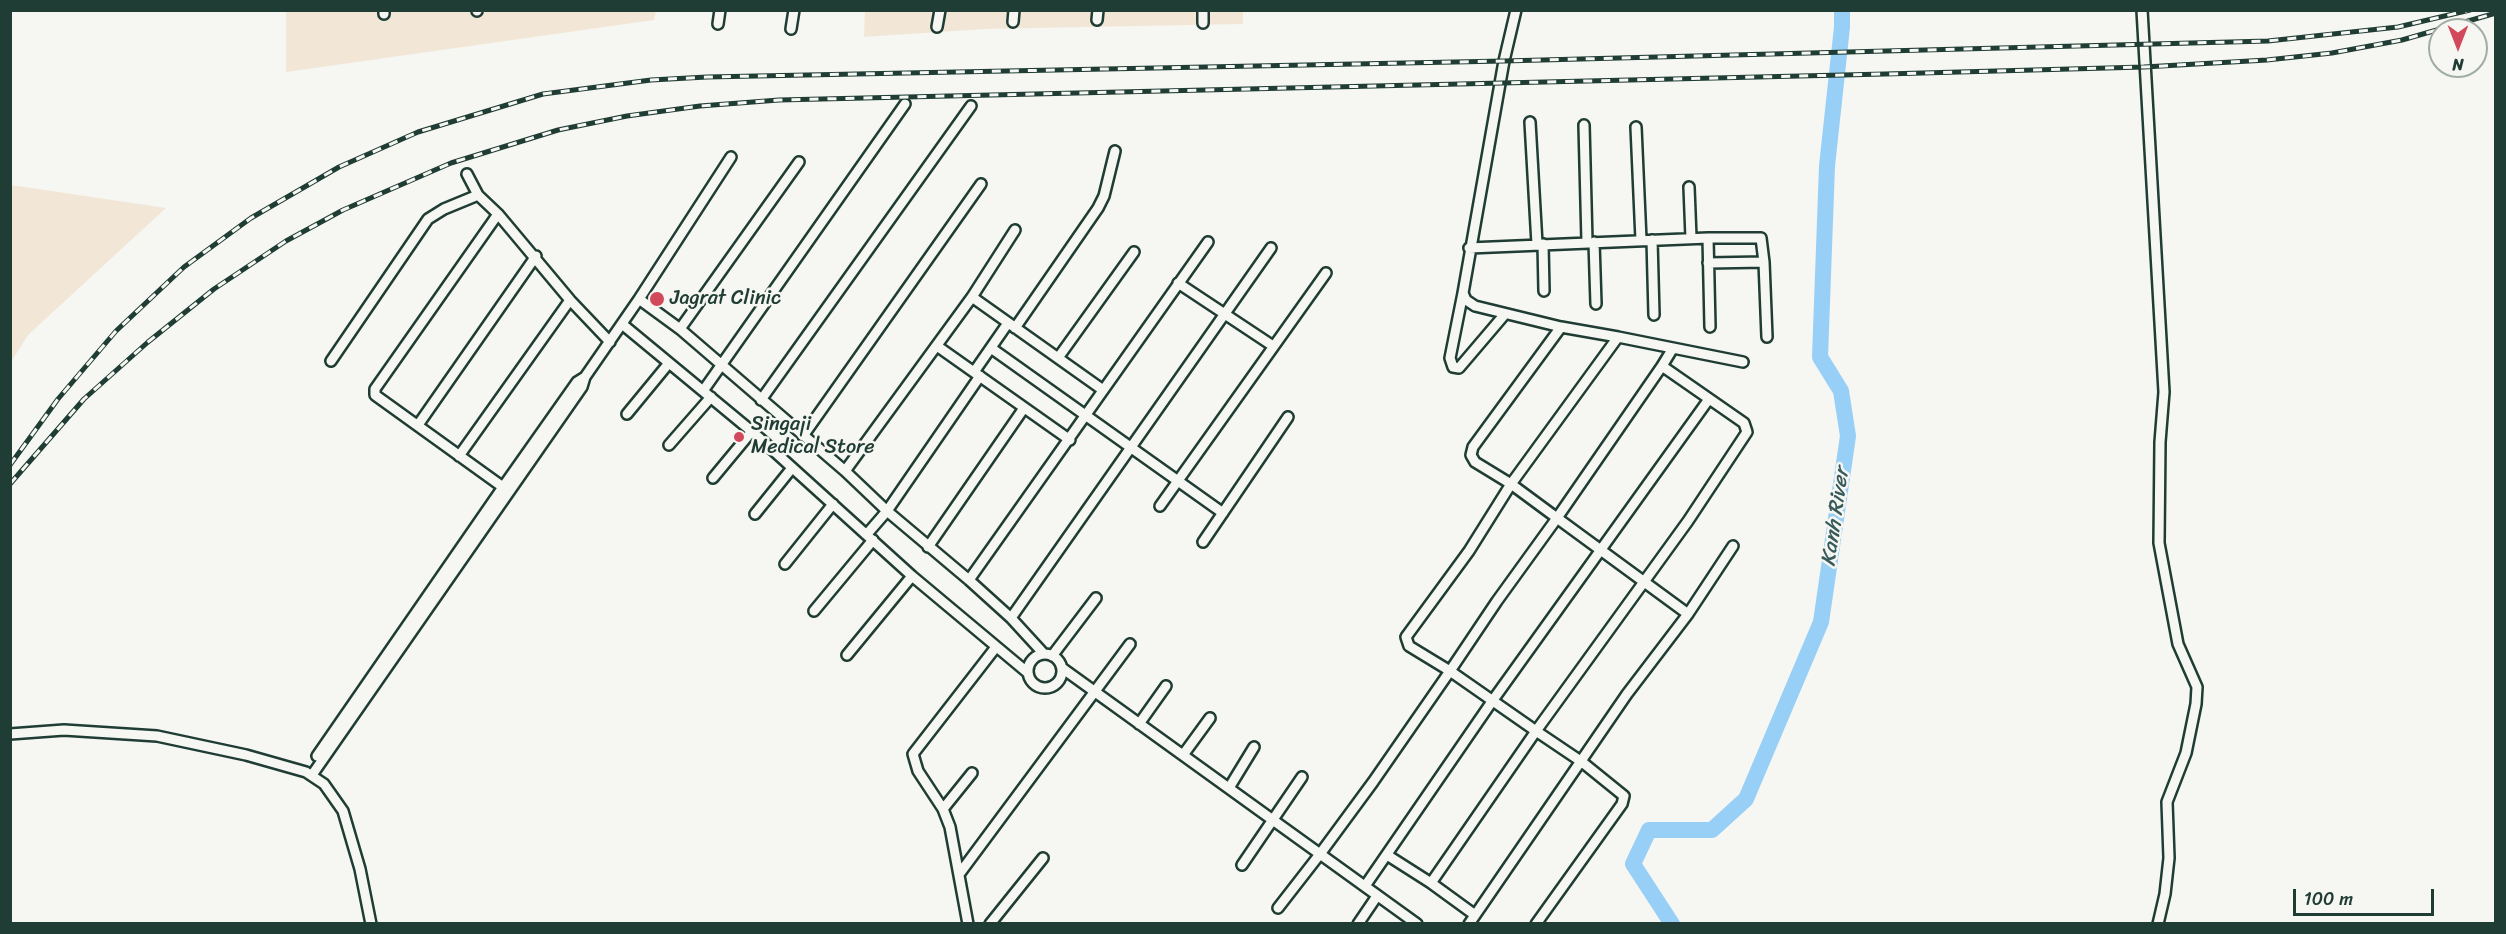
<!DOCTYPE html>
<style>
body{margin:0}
#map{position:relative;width:2506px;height:934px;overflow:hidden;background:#f6f6f2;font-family:Sriracha,sans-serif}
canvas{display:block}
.frame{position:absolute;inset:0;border:12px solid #1f3d34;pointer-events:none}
.north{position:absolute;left:2428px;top:18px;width:60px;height:60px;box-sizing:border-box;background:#f6f6f2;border:2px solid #a0aca6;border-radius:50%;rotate:180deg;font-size:16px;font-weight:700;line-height:24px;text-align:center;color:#1f3d34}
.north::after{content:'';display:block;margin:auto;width:21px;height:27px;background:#d1495b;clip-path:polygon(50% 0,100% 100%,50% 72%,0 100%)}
.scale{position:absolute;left:2293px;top:889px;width:141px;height:27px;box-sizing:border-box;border:3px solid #1f3d34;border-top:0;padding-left:8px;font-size:18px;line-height:21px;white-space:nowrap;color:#1f3d34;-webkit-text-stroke:4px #f6f6f2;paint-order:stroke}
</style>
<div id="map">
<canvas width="2506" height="934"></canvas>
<div class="frame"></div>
<div class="north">N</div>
<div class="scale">100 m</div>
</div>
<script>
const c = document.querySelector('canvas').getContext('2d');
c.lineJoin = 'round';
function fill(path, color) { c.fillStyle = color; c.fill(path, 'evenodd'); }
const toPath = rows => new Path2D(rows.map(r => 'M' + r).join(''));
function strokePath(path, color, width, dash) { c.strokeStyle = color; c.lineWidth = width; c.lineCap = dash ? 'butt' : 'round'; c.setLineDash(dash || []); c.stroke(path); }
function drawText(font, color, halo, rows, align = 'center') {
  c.font = font + ' Sriracha,sans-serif'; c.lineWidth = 5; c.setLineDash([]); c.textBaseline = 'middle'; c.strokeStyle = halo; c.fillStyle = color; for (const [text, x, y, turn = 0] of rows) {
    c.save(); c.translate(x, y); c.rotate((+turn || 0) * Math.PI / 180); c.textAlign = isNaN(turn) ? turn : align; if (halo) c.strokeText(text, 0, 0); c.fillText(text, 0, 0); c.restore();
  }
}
fill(toPath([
 [286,11,656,11,654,20,286,72],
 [865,11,1243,11,1243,24,985,29,864,37],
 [11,185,166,208,28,335,11,362]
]), '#f2e7d7');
strokePath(toPath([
 [1672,924,1633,864,1649,830,1712,830,1746,799,1821,622,1848,436,1841,391,1820,357,1827,166,1842,27,1842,10]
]), '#97cff7', 16);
const minor = toPath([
 [1516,10,1504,61,1463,293,1466,300,1475,306,1561,327],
 [2142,10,2164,392,2160,442,2159,543,2178,644,2197,687,2196,704,2186,753,2167,802,2169,858,2165,894,2158,924],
 [477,11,477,10],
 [384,14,384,10],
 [1097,20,1098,10],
 [1013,22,1014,10],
 [1203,23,1203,10],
 [718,24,720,10],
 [937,27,940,10],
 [791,29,794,10],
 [1530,122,1537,244],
 [1584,125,1587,242],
 [1636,127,1641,240],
 [467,174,478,195,498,214,570,300,610,342],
 [1689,187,1691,238],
 [498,214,375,389,375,395,507,490],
 [1708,238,1710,327],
 [1652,240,1654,315],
 [1594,242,1596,304],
 [1543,244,1544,291],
 [1469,248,1708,238,1761,238,1764,262,1767,337],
 [1708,263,1764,262],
 [1178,283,1273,346],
 [1463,293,1450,358,1453,367,1459,368,1505,314],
 [972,297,1103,390],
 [639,299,731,157],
 [622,324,755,434,912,576,1028,673],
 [1015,328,1098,208,1104,196,1115,151],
 [680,329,799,162],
 [937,346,1070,440],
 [991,348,1223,513],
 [1673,348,1743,362],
 [1058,358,1134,252],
 [331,361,428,219,444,209,478,195],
 [1662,366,1557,518,1688,614],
 [974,372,1008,323],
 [703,391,905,104],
 [761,400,971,106],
 [627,414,669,363],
 [418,425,536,256],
 [803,436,981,184],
 [669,445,711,397],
 [459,456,570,300],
 [845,471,972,297,1015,230],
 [713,478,752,431],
 [1160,506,1326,273],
 [755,514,792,468],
 [867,534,887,511,980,376],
 [1203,542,1288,417],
 [928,547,1024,408],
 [785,564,833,504],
 [969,580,1208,242],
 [814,611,873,540],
 [1011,618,1271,248],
 '1028 671a17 17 0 1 1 34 0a17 17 0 1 1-34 0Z',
 [847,655,912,576],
 [1052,656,1096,598],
 [1062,668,1320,854,1373,782,1450,671,1497,601,1557,518,1511,484,1475,462,1471,455,1473,447,1561,327,1618,337,1673,348,1662,366,1744,423,1747,432,1688,521,1536,731,1450,671,1409,646,1406,637,1469,551,1511,484,1618,337],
 [1139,724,1166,686],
 [10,734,64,730,157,736,246,755,306,772,324,784,343,811,360,869,371,924],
 [1183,755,1210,718],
 [317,756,503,487,577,382,585,377],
 [312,775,582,387,585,377,639,299,680,329,845,471,887,511,969,580,1011,618,1044,654],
 [1229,788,1254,747],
 [943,809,972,773],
 [1387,855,1431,883,1475,915],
 [1242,865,1302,777],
 [960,873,1130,644],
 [1431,883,1536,731,1582,762,1624,796,1622,804,1536,924],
 [1365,886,1493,700,1709,399],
 [1278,908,1320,854,1417,924],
 [968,924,950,827,943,809,918,771,913,754,996,647],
 [990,924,1043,858],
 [1358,924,1377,896],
 [1469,924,1627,694,1688,614,1733,546]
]);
strokePath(minor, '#1f3d34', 14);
strokePath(minor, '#f6f6f2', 9);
const rail = toPath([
 [10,465,58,399,116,331,184,267,251,218,339,167,418,132,543,94,651,80,707,77,1504,61,2268,41,2398,27,2470,10],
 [10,484,84,399,148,342,214,289,286,241,343,210,451,163,558,130,627,116,700,106,779,100,1885,74,2144,67,2267,60,2332,53,2402,40,2496,13]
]);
strokePath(rail, '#1f3d34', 5);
strokePath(rail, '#f6f6f2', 3, [9]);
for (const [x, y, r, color] of [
 [657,299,8,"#d1495b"],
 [739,437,6,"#d1495b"]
]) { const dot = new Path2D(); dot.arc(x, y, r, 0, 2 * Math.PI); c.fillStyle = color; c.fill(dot); strokePath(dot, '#f6f6f2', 2); }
drawText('20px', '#1f3d34', '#f6f6f2', [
 ["Jagrat Clinic",670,299],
 ["Singaji",751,425],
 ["Medical Store",751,448]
], 'left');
drawText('italic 21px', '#375a5b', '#f6f6f2', [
 ["Kanh River",1836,517,-82]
]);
</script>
